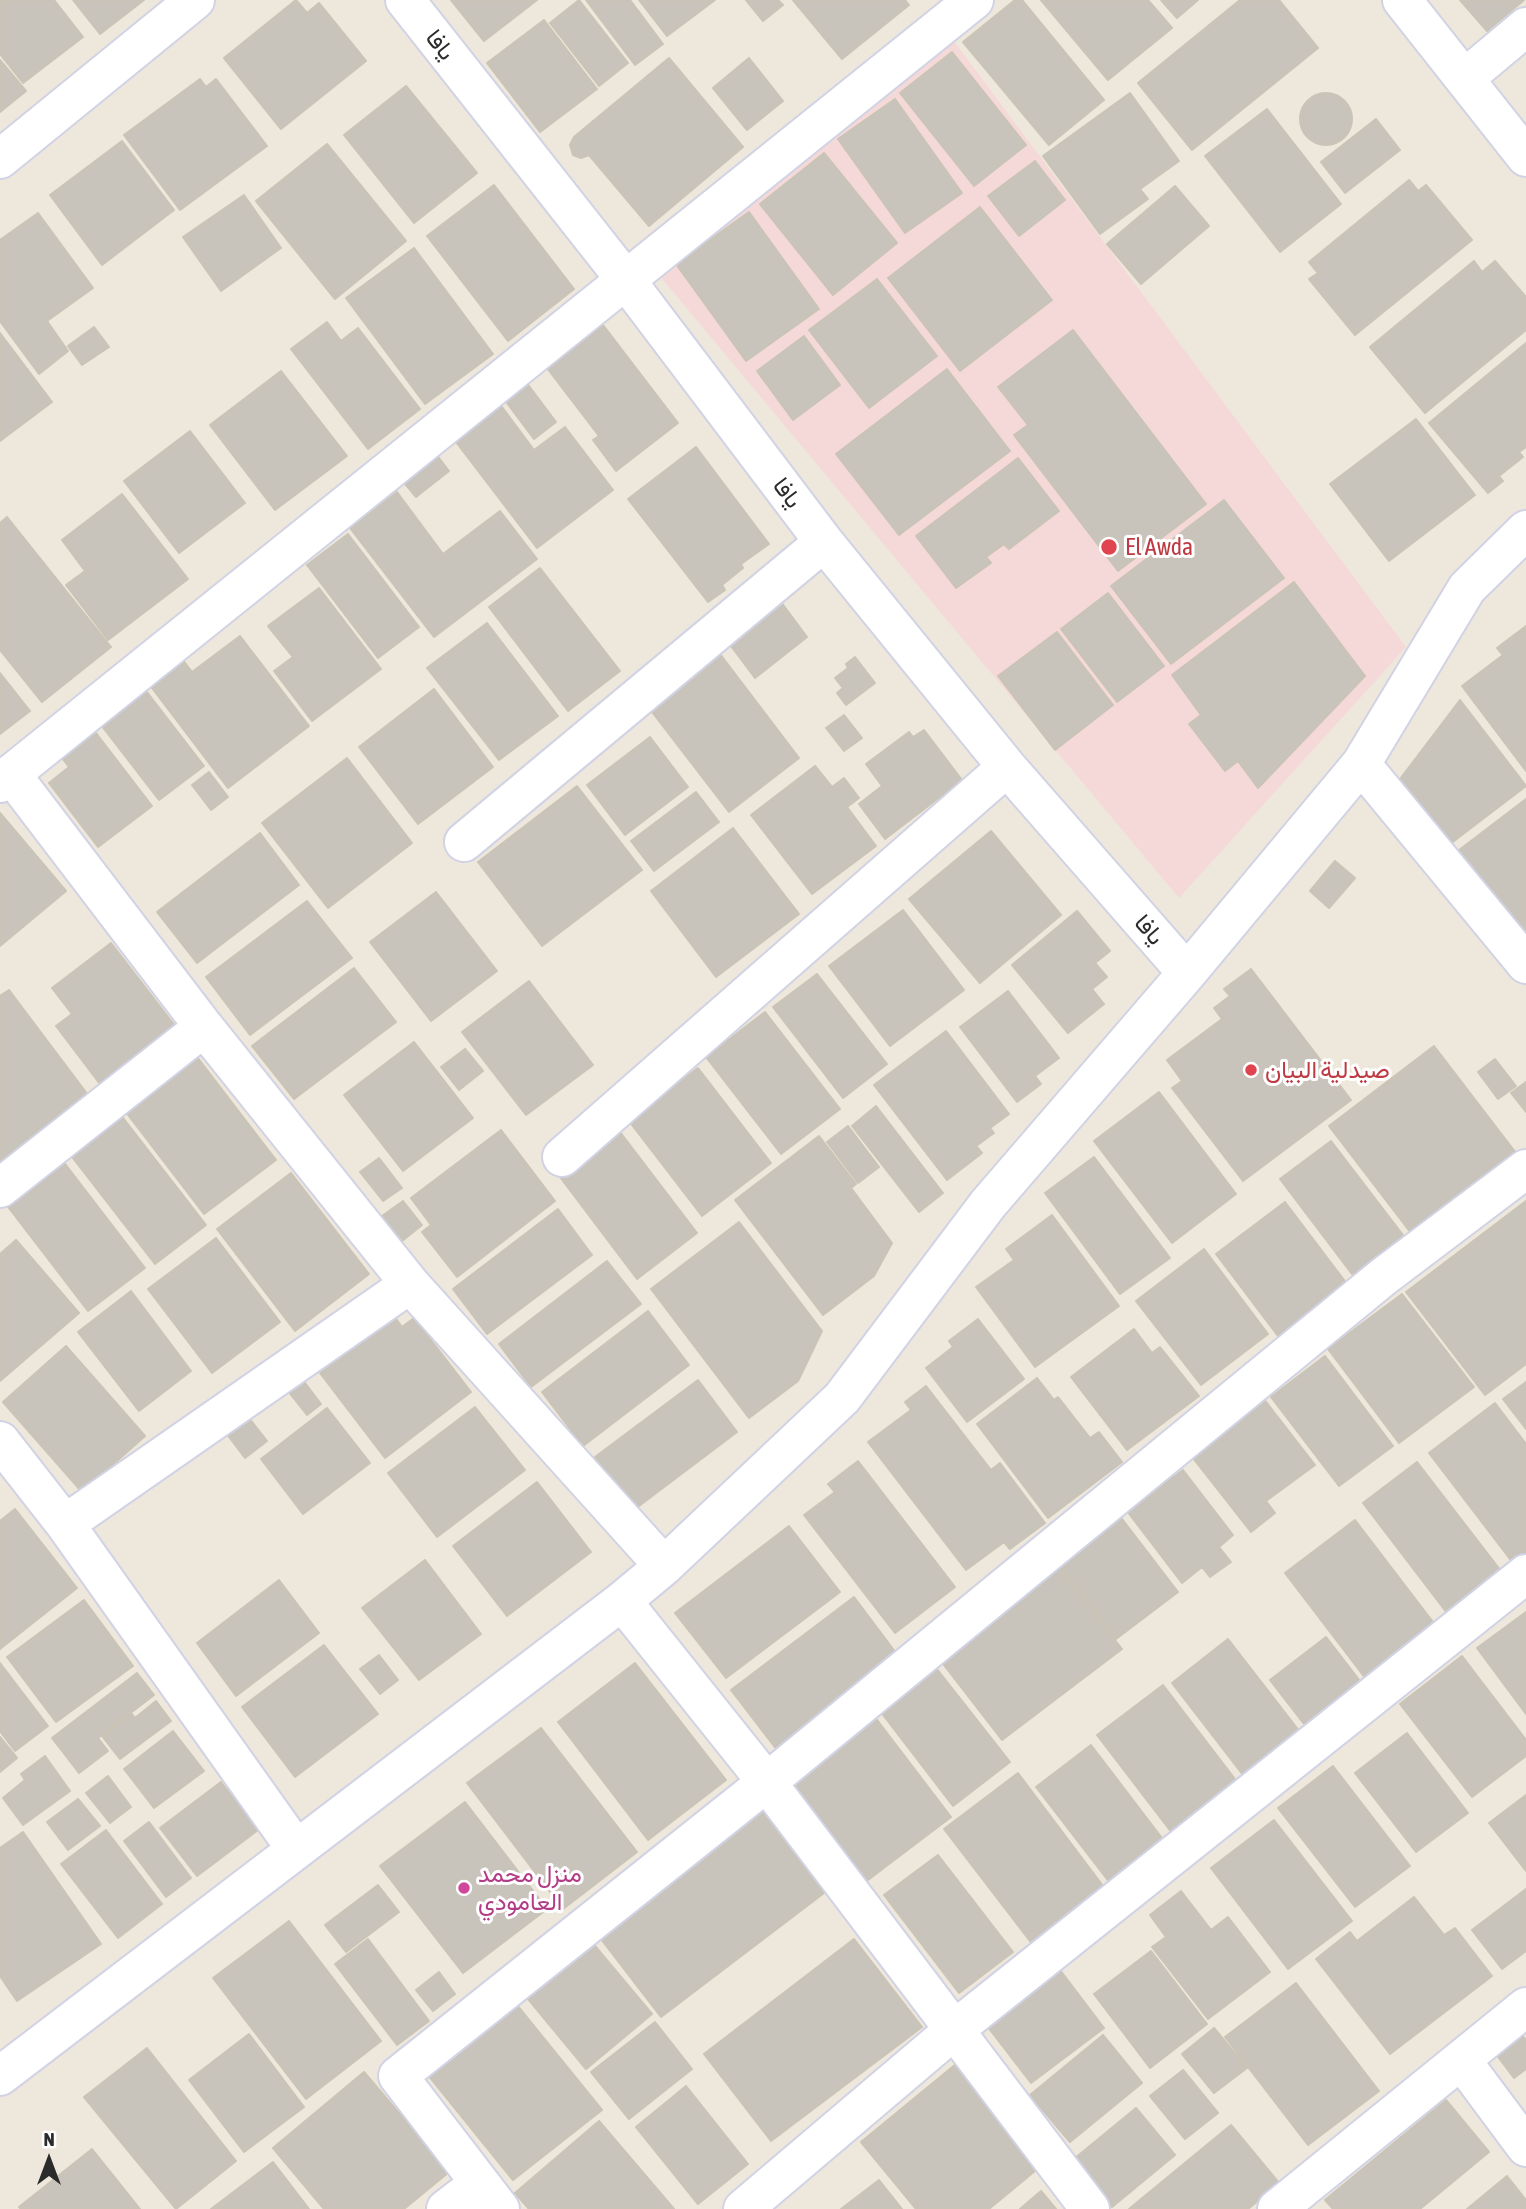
<!DOCTYPE html>
<meta charset="utf-8">
<style>
body{margin:0}
#map{position:relative;width:1526px;height:2209px;overflow:hidden;background:#eee7dc;font-family:"Asap Condensed",sans-serif}
canvas{display:block}
.north{position:absolute;left:14px;top:2125px;width:70px;height:70px;-webkit-text-stroke:5px #fff;paint-order:stroke;rotate:0deg;font-size:19px;font-weight:700;line-height:28px;text-align:center;color:#2b2b2b}
.north::after{content:'';display:block;margin:auto;width:24px;height:32px;background:#2b2b2b;clip-path:polygon(50% 0,100% 100%,50% 72%,0 100%)}
</style>
<div id="map">
<canvas width="1526" height="2209"></canvas>
<div class="north">N</div>
</div>
<script>
const c = document.querySelector('canvas').getContext('2d');
c.lineJoin = 'round';
function fill(path, color) { c.fillStyle = color; c.fill(path, 'evenodd'); }
const toPath = rows => new Path2D(rows.map(r => 'M' + r).join(''));
function strokePath(path, color, width, dash) { c.strokeStyle = color; c.lineWidth = width; c.lineCap = dash ? 'butt' : 'round'; c.setLineDash(dash || []); c.stroke(path); }
function drawText(font, color, halo, rows, align = 'center') {
  c.font = font + ' "Asap Condensed",Vazirmatn,sans-serif'; c.lineWidth = 6; c.setLineDash([]); c.textBaseline = 'middle'; c.strokeStyle = halo; c.fillStyle = color; for (const [text, x, y, turn = 0] of rows) {
    c.save(); c.translate(x, y); c.rotate((+turn || 0) * Math.PI / 180); c.textAlign = isNaN(turn) ? turn : align; if (halo) c.strokeText(text, 0, 0); c.fillText(text, 0, 0); c.restore();
  }
}
fill(toPath([
 [953,40,1406,647,1179,898,653,268]
]), '#f5d9d8');
const building = toPath([
 [0,0,54,0,83,37,23,83,0,54,0,0],
 [73,0,144,0,100,34,73,0],
 [296,0,307,13,319,3,366,61,281,129,224,58,296,0],
 [451,0,537,0,484,41,451,0],
 [579,0,628,63,599,86,550,23,579,0],
 [586,0,630,0,663,44,635,65,586,0],
 [639,0,715,0,667,36,639,0],
 [746,0,778,0,783,5,763,21,746,0],
 [793,0,905,0,909,5,842,59,793,0],
 [1015,0,1022,0,1104,100,1049,145,963,42,1015,0],
 [1041,0,1148,0,1172,28,1108,80,1041,0],
 [1161,0,1198,0,1177,18,1161,0],
 [1240,0,1279,0,1318,48,1192,150,1138,83,1240,0],
 [1460,0,1524,0,1487,31,1460,0],
 [544,20,597,89,540,132,487,63,544,20],
 [952,52,1026,145,974,186,900,93,952,52],
 [669,58,743,147,649,226,589,155,581,158,573,155,570,145,574,137,669,58],
 [749,58,783,101,747,130,713,88,749,58],
 [0,60,26,91,0,112,0,60],
 [200,79,206,87,216,79,267,146,180,210,124,135,200,79],
 [406,86,477,173,414,223,344,135,406,86],
 [1130,93,1179,161,1140,189,1148,199,1100,234,1043,156,1130,93],
 '1300 119a26 26 0 1 1 52 0a26 26 0 1 1-52 0Z',
 [895,99,962,193,905,233,838,139,895,99],
 [1267,109,1341,204,1280,252,1205,156,1267,109],
 [1376,119,1400,150,1345,193,1321,162,1376,119],
 [122,141,174,210,102,265,50,195,122,141],
 [327,144,406,241,335,299,256,201,327,144],
 [824,153,897,243,833,295,760,204,824,153],
 [1035,161,1065,200,1019,236,988,196,1035,161],
 [1409,180,1418,191,1426,185,1472,240,1355,335,1309,279,1318,273,1309,262,1409,180],
 [494,185,574,289,508,341,427,236,494,185],
 [1175,186,1209,226,1141,284,1107,244,1175,186],
 [244,195,281,248,221,291,183,237,244,195],
 [980,207,1052,300,960,371,888,278,980,207],
 [749,212,819,309,746,361,676,264,749,212],
 [38,213,93,288,47,321,68,351,39,374,0,321,0,240,38,213],
 [414,248,493,354,425,404,346,298,414,248],
 [1474,261,1482,272,1495,261,1526,297,1526,330,1425,413,1370,347,1474,261],
 [877,279,937,356,869,408,809,330,877,279],
 [327,322,341,341,358,328,420,409,368,449,291,349,327,322],
 [603,325,678,423,616,471,593,440,599,436,547,368,603,325],
 [94,327,109,347,82,365,68,346,94,327],
 [1073,330,1206,504,1118,571,1014,435,1028,425,998,387,1073,330],
 [0,333,52,402,0,441,0,333],
 [804,336,840,385,793,420,757,371,804,336],
 [1526,343,1526,447,1519,452,1523,457,1499,476,1503,481,1488,493,1429,423,1526,343],
 [947,369,1010,451,899,535,836,454,947,369],
 [281,371,347,456,275,510,210,425,281,371],
 [526,382,556,422,534,439,504,399,526,382],
 [499,403,534,450,565,427,613,490,537,548,453,438,499,403],
 [1416,419,1475,495,1389,561,1330,484,1416,419],
 [190,431,245,503,179,553,124,481,190,431],
 [696,447,769,544,741,564,743,568,722,585,725,590,708,602,628,499,696,447],
 [436,454,449,471,416,497,402,480,436,454],
 [1018,458,1059,511,1009,549,1004,544,986,557,991,563,956,588,916,536,1018,458],
 [397,492,443,554,500,511,537,559,434,637,350,528,397,492],
 [122,494,188,579,108,640,66,585,85,571,62,540,122,494],
 [1224,500,1284,578,1171,664,1111,586,1224,500],
 [7,517,111,647,42,702,0,650,0,523,7,517],
 [348,534,419,627,378,658,307,565,348,534],
 [540,568,620,671,568,711,489,607,540,568],
 [1294,582,1365,676,1258,788,1238,761,1225,771,1189,724,1201,715,1172,675,1294,582],
 [319,588,381,669,312,721,274,671,293,657,268,626,319,588],
 [1108,593,1164,666,1117,702,1061,629,1108,593],
 [781,602,807,637,755,678,728,642,781,602],
 [487,623,558,716,499,760,427,668,487,623],
 [1526,626,1526,771,1462,686,1503,655,1497,648,1526,626],
 [1057,632,1113,705,1055,750,998,676,1057,632],
 [240,636,309,726,228,788,149,684,182,659,192,672,240,636],
 [720,654,799,758,729,812,649,708,720,654],
 [855,657,875,683,846,705,837,693,843,688,835,678,848,668,846,664,855,657],
 [0,673,30,711,0,734,0,673],
 [143,687,204,766,159,800,98,721,143,687],
 [434,689,493,767,418,824,359,747,434,689],
 [1460,700,1526,786,1450,844,1400,779,1460,700],
 [844,715,862,738,844,751,826,728,844,715],
 [924,730,962,780,885,839,859,804,882,786,866,764,909,732,913,737,924,730],
 [96,733,152,806,98,847,49,783,69,767,62,758,96,733],
 [650,737,688,787,625,835,587,785,650,737],
 [347,758,412,843,328,908,262,823,347,758],
 [815,766,832,787,844,778,859,798,847,807,876,846,812,894,751,815,815,766],
 [209,772,228,797,211,810,192,785,209,772],
 [577,786,642,870,542,946,478,862,577,786],
 [696,792,719,822,654,871,631,841,696,792],
 [1526,799,1526,944,1450,857,1526,799],
 [0,813,66,891,0,946,0,813],
 [733,828,799,914,716,977,651,891,733,828],
 [991,831,1061,915,980,983,909,899,991,831],
 [260,833,299,885,197,963,157,912,260,833],
 [1335,861,1355,878,1329,908,1310,891,1335,861],
 [436,892,497,971,431,1021,370,942,436,892],
 [307,901,352,958,250,1035,206,977,307,901],
 [903,910,964,990,890,1046,829,966,903,910],
 [1077,911,1110,951,1095,963,1107,977,1092,989,1104,1004,1068,1033,1012,965,1077,911],
 [111,943,175,1026,100,1084,56,1026,72,1014,52,988,111,943],
 [354,968,396,1022,294,1099,252,1046,354,968],
 [1251,969,1351,1100,1243,1181,1172,1088,1182,1081,1167,1060,1222,1019,1214,1008,1230,996,1224,989,1251,969],
 [817,974,887,1064,843,1098,773,1007,817,974],
 [529,981,593,1065,526,1115,462,1032,529,981],
 [9,990,88,1095,0,1161,0,996,9,990],
 [1008,991,1059,1058,1035,1076,1041,1084,1017,1102,960,1027,1008,991],
 [765,1012,840,1109,781,1154,706,1057,765,1012],
 [946,1031,1009,1114,990,1128,994,1133,976,1146,982,1153,947,1180,874,1085,946,1031],
 [414,1042,473,1118,403,1171,344,1095,414,1042],
 [1434,1046,1516,1153,1411,1233,1329,1126,1434,1046],
 [465,1049,483,1071,459,1090,441,1067,465,1049],
 [194,1053,276,1160,204,1214,122,1107,194,1053],
 [1495,1059,1516,1086,1498,1099,1478,1072,1495,1059],
 [698,1068,771,1163,702,1216,629,1121,698,1068],
 [1526,1082,1526,1112,1511,1093,1526,1082],
 [1159,1092,1236,1194,1172,1243,1094,1141,1159,1092],
 [876,1106,943,1193,919,1212,852,1126,876,1106],
 [120,1114,206,1225,155,1264,69,1153,120,1114],
 [848,1126,879,1167,858,1183,827,1142,848,1126],
 [501,1130,555,1201,457,1277,422,1232,431,1225,411,1198,501,1130],
 [620,1132,697,1233,637,1279,560,1177,620,1132],
 [819,1136,856,1184,851,1188,892,1243,874,1276,823,1315,735,1200,819,1136],
 [1331,1141,1406,1239,1355,1278,1280,1179,1331,1141],
 [59,1156,145,1268,88,1311,2,1199,59,1156],
 [1094,1157,1170,1258,1120,1294,1045,1193,1094,1157],
 [379,1158,402,1188,383,1201,360,1172,379,1158],
 [291,1173,369,1274,295,1331,217,1229,291,1173],
 [403,1201,422,1225,402,1241,382,1216,403,1201],
 [1526,1201,1526,1364,1485,1395,1406,1292,1526,1201],
 [1285,1202,1347,1284,1278,1336,1216,1254,1285,1202],
 [558,1209,592,1255,487,1334,453,1289,558,1209],
 [1052,1215,1119,1306,1035,1367,976,1287,1014,1260,1006,1249,1052,1215],
 [739,1222,822,1331,798,1381,749,1418,651,1289,739,1222],
 [216,1238,280,1322,212,1373,148,1289,216,1238],
 [16,1240,79,1313,0,1381,0,1254,16,1240],
 [1204,1249,1268,1334,1201,1385,1136,1301,1204,1249],
 [607,1261,641,1304,531,1387,499,1344,607,1261],
 [131,1291,191,1371,139,1411,78,1332,131,1291],
 [1402,1294,1474,1387,1399,1443,1328,1349,1402,1294],
 [648,1311,689,1365,583,1446,542,1392,648,1311],
 [394,1316,402,1327,414,1318,471,1392,385,1458,320,1373,394,1316],
 [978,1319,1024,1379,967,1422,926,1368,953,1347,949,1341,978,1319],
 [1134,1329,1152,1353,1160,1347,1199,1396,1127,1450,1071,1377,1134,1329],
 [66,1346,145,1436,82,1492,3,1402,66,1346],
 [1325,1356,1393,1446,1339,1486,1271,1397,1325,1356],
 [299,1375,321,1404,307,1415,284,1386,299,1375],
 [1037,1378,1054,1400,1058,1397,1090,1438,1099,1432,1122,1462,1048,1518,977,1424,1037,1378],
 [698,1380,737,1432,635,1509,595,1457,698,1380],
 [1526,1382,1526,1429,1503,1399,1526,1382],
 [926,1386,991,1470,1000,1463,1045,1523,1010,1549,1004,1542,966,1570,868,1442,911,1410,905,1402,926,1386],
 [1263,1398,1315,1465,1266,1501,1275,1513,1251,1532,1189,1453,1263,1398],
 [1495,1403,1526,1444,1526,1554,1513,1563,1429,1453,1495,1403],
 [475,1407,525,1470,437,1537,388,1473,475,1407],
 [327,1408,370,1463,303,1514,261,1459,327,1408],
 [242,1409,267,1441,245,1458,220,1425,242,1409],
 [858,1461,955,1587,895,1633,804,1515,835,1492,828,1484,858,1461],
 [1417,1462,1501,1571,1447,1613,1363,1503,1417,1462],
 [1183,1470,1233,1535,1219,1547,1231,1562,1210,1577,1202,1567,1182,1583,1127,1511,1183,1470],
 [537,1482,591,1552,507,1616,453,1546,537,1482],
 [15,1509,77,1588,0,1649,0,1521,15,1509],
 [1119,1515,1178,1592,1116,1639,1057,1562,1119,1515],
 [1355,1520,1436,1626,1366,1679,1285,1573,1355,1520],
 [789,1526,840,1592,726,1678,675,1613,789,1526],
 [425,1560,481,1634,419,1680,362,1608,425,1560],
 [1057,1565,1122,1649,1002,1740,937,1656,1057,1565],
 [279,1580,319,1633,236,1696,197,1643,279,1580],
 [854,1597,899,1657,777,1750,731,1690,854,1597],
 [84,1600,133,1666,56,1722,7,1657,84,1600],
 [1526,1612,1526,1714,1477,1648,1526,1612],
 [1326,1637,1360,1681,1304,1724,1270,1680,1326,1637],
 [1228,1639,1300,1732,1243,1775,1172,1683,1228,1639],
 [324,1645,378,1714,295,1777,242,1707,324,1645],
 [379,1655,398,1680,380,1694,360,1669,379,1655],
 [1462,1656,1526,1740,1526,1756,1472,1797,1400,1704,1462,1656],
 [0,1663,48,1726,15,1751,0,1731,0,1663],
 [635,1663,726,1780,648,1840,558,1722,635,1663],
 [933,1664,1010,1762,953,1806,877,1707,933,1664],
 [137,1673,154,1695,98,1738,108,1751,79,1773,52,1738,137,1673],
 [1163,1685,1238,1783,1172,1833,1097,1735,1163,1685],
 [156,1701,171,1721,120,1759,102,1736,132,1714,135,1718,156,1701],
 [871,1712,951,1817,864,1883,783,1778,871,1712],
 [541,1728,637,1852,563,1909,467,1783,541,1728],
 [173,1731,204,1771,154,1808,124,1769,173,1731],
 [1407,1733,1468,1813,1416,1852,1355,1773,1407,1733],
 [0,1737,17,1758,0,1772,0,1737],
 [1091,1745,1165,1842,1110,1883,1036,1787,1091,1745],
 [45,1756,70,1791,23,1825,3,1798,25,1780,21,1774,45,1756],
 [1333,1766,1410,1866,1355,1907,1278,1808,1333,1766],
 [1018,1773,1106,1890,1033,1945,944,1829,1018,1773],
 [108,1776,131,1807,110,1823,86,1793,108,1776],
 [221,1782,258,1830,197,1876,160,1828,221,1782],
 [1526,1795,1526,1871,1489,1823,1526,1795],
 [78,1799,100,1826,68,1850,47,1822,78,1799],
 [465,1802,547,1909,463,1973,380,1866,465,1802],
 [757,1805,824,1893,661,2017,594,1930,757,1805],
 [1274,1820,1352,1921,1288,1969,1211,1868,1274,1820],
 [149,1822,191,1878,166,1897,124,1841,149,1822],
 [106,1830,162,1904,118,1938,61,1864,106,1830],
 [23,1832,101,1944,17,2001,0,1976,0,1848,23,1832],
 [938,1855,1013,1952,959,1993,884,1895,938,1855],
 [378,1885,399,1912,346,1952,325,1925,378,1885],
 [1526,1889,1526,1951,1502,1969,1472,1930,1526,1889],
 [1181,1891,1211,1930,1228,1917,1270,1972,1208,2019,1152,1947,1166,1937,1150,1915,1181,1891],
 [1414,1897,1444,1935,1455,1928,1492,1976,1390,2054,1316,1959,1350,1932,1357,1941,1414,1897],
 [289,1921,381,2041,306,2099,213,1978,289,1921],
 [585,1934,652,2014,586,2069,519,1988,585,1934],
 [368,1939,429,2021,397,2045,335,1964,368,1939],
 [854,1939,922,2027,771,2141,704,2054,854,1939],
 [1151,1951,1207,2024,1150,2068,1094,1994,1151,1951],
 [1057,1966,1104,2028,1031,2083,984,2022,1057,1966],
 [439,1972,455,1994,433,2011,416,1990,439,1972],
 [1296,1983,1379,2091,1308,2145,1225,2037,1296,1983],
 [512,1999,602,2110,513,2180,424,2070,512,1999],
 [655,2022,692,2069,629,2119,591,2072,655,2022],
 [1214,2028,1247,2068,1214,2093,1182,2054,1214,2028],
 [1518,2030,1526,2040,1526,2069,1514,2078,1492,2049,1518,2030],
 [249,2034,304,2107,244,2152,189,2080,249,2034],
 [1103,2035,1142,2083,1070,2142,1030,2095,1103,2035],
 [147,2048,236,2161,176,2209,84,2097,147,2048],
 [956,2064,1041,2166,989,2209,916,2209,861,2142,956,2064],
 [1183,2070,1218,2113,1185,2139,1150,2096,1183,2070],
 [364,2072,449,2172,404,2209,324,2209,273,2148,364,2072],
 [686,2086,748,2164,698,2204,636,2127,686,2086],
 [1446,2100,1489,2152,1420,2209,1333,2209,1325,2200,1446,2100],
 [1136,2108,1175,2155,1112,2207,1074,2159,1136,2108],
 [599,2121,674,2209,529,2209,515,2193,599,2121],
 [1231,2125,1279,2183,1248,2209,1129,2209,1231,2125],
 [92,2149,140,2209,21,2209,19,2207,92,2149],
 [273,2162,309,2209,211,2209,273,2162],
 [1507,2176,1526,2200,1526,2209,1467,2209,1507,2176],
 [879,2180,902,2209,841,2209,879,2180],
 [1041,2191,1056,2209,1020,2209,1041,2191]
]);
fill(building, '#c9c4bb');
strokePath(building, '#c9c4b5', 2);
const minor = toPath([
 [405,0,625,279,824,542,1007,767,1187,973],
 [1402,0,1526,157],
 [1465,78,1526,27],
 [0,159,195,0],
 [1361,764,1526,964],
 [11,774,204,1027,410,1284,664,1566],
 [0,783,974,0],
 [464,842,824,542],
 [562,1157,1007,767],
 [0,1188,204,1027],
 [0,1441,65,1524,296,1849],
 [65,1524,410,1284],
 [622,1601,765,1780,1090,2209],
 [1462,2061,1526,2147],
 [0,2076,622,1601,664,1566,842,1398,988,1204,1187,973,1361,764,1467,588,1526,530],
 [446,2209,480,2183],
 [500,2209,398,2076,767,1782,1383,1277,1526,1169],
 [743,2209,954,2030,1526,1574],
 [1277,2209,1526,2007]
]);
strokePath(minor, '#d1d3e5', 42);
strokePath(minor, '#fff', 38);
for (const [x, y, r, color] of [
 [1109,547,9,"#e0444e"],
 [1251,1070,7,"#e0444e"],
 [464,1888,7,"#d1479c"]
]) { const dot = new Path2D(); dot.arc(x, y, r, 0, 2 * Math.PI); c.fillStyle = color; c.fill(dot); strokePath(dot, '#fff', 2.5); }
drawText('24px', '#2b2b2b', '#fff', [
 ["يافا",440,45,52],
 ["يافا",787,493,53],
 ["يافا",1149,930,49]
]);
drawText('24px', '#be3a42', '#fff', [
 ["El Awda",1125,547],
 ["صيدلية البيان",1265,1070]
], 'left');
drawText('24px', '#b23c85', '#fff', [
 ["منزل محمد",478,1874],
 ["العامودي",478,1902]
], 'left');
</script>
